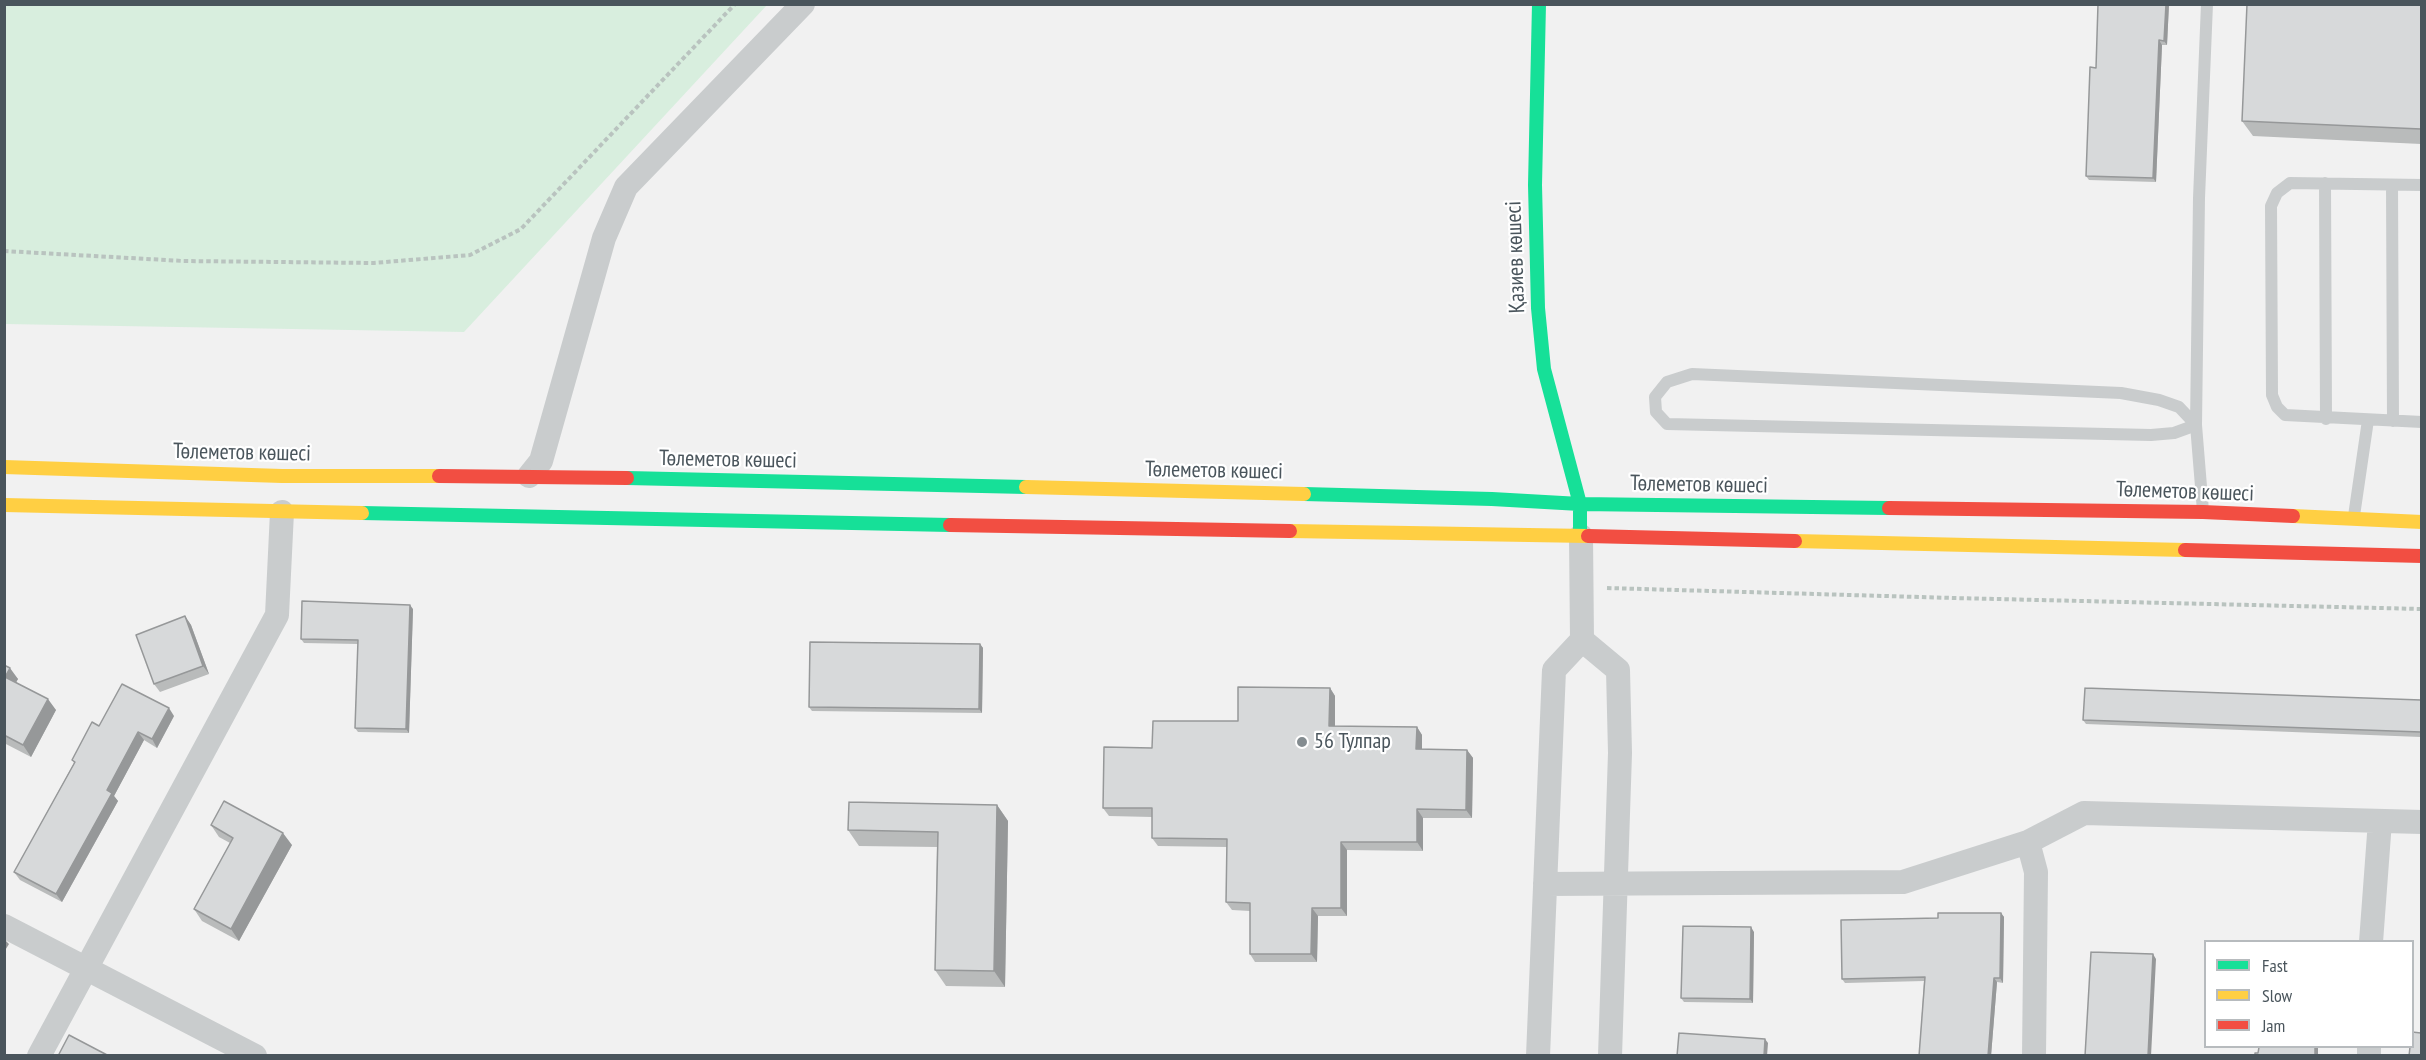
<!DOCTYPE html>
<meta charset="utf-8">
<style>
body{margin:0}
#map{position:relative;width:2426px;height:1060px;overflow:hidden;background:#f1f1f1;font-family:"PT Sans Narrow",sans-serif}
canvas{display:block}
.frame{position:absolute;inset:0;border:6px solid #4a555c;pointer-events:none}
.legend{position:absolute;left:2204px;top:940px;width:210px;height:108px;box-sizing:border-box;background:#fff;border:2px solid #b7bbbe;margin:0;padding:8px 10px;list-style:none;font-size:18px;color:#4a555c}
.legend li{display:flex;align-items:center;gap:12px;height:30px}
.legend b{width:30px;border:2px solid #b7bbbe}
</style>
<div id="map">
<canvas width="2426" height="1060"></canvas>
<div class="frame"></div>
<ul class="legend">
<li><b style="height:8px;background:#16e098"></b>Fast</li>
<li><b style="height:8px;background:#ffcf43"></b>Slow</li>
<li><b style="height:8px;background:#f24e42"></b>Jam</li>
</ul>
</div>
<script>
const c = document.querySelector('canvas').getContext('2d');
c.lineJoin = 'round';
function fill(path, color) { c.fillStyle = color; c.fill(path, 'evenodd'); }
const toPath = rows => new Path2D(rows.map(r => 'M' + r).join(''));
function strokePath(path, color, width, dash) { c.strokeStyle = color; c.lineWidth = width; c.lineCap = dash ? 'butt' : 'round'; c.setLineDash(dash || []); c.stroke(path); }
function drawText(font, color, halo, rows, align = 'center') {
  c.font = font + ' "PT Sans Narrow",sans-serif'; c.lineWidth = 4.5; c.setLineDash([]); c.textBaseline = 'middle'; c.strokeStyle = halo; c.fillStyle = color; for (const [text, x, y, turn = 0] of rows) {
    c.save(); c.translate(x, y); c.rotate((+turn || 0) * Math.PI / 180); c.textAlign = isNaN(turn) ? turn : align; if (halo) c.strokeText(text, 0, 0); c.fillText(text, 0, 0); c.restore();
  }
}
fill(toPath([
 [5,4,767,4,767,5,464,332,5,324]
]), '#d8eede');
strokePath(toPath([
 [4,251,183,261,374,263,470,255,521,229,735,4],
 [1607,588,1954,598,2422,609]
]), '#b9c3bf', 4, [4.5, 3]);
strokePath(toPath([
 [2325,183,2326,419],
 [2392,185,2393,421],
 [2422,185,2290,183,2277,193,2271,206,2272,395,2277,407,2285,415,2422,422],
 [1692,374,2121,393,2159,400,2179,407,2196,425,2174,433,2151,435,1667,424,1656,412,1655,397,1667,382,1692,374],
 [2203,511,2196,425,2199,198,2207,4],
 [2354,516,2368,420]
]), '#c9cccd', 12);
strokePath(toPath([
 [529,476,541,461,604,238,626,187,803,4],
 [1582,640,1618,670,1620,753,1610,1056],
 [2028,842,2084,813,2422,822],
 [1545,884,1903,882,2028,842,2036,872,2034,1056],
 [4,926,255,1056],
 [2371,942,2380,821],
 [39,1056,277,615,282,512],
 [1538,1056,1554,670,1582,640,1581,536],
 [2369,1056,2369,1046]
]), '#c9cccd', 24);
strokePath(toPath([
 [1539,4,1535,185,1538,308,1544,369,1580,504,1580,532],
 [627,478,1026,487],
 [1304,494,1492,499,1580,504,1889,508],
 [362,513,950,525]
]), '#16e098', 14);
strokePath(toPath([
 [4,467,282,476,439,476],
 [1026,487,1304,494],
 [4,505,362,513],
 [2293,516,2422,522],
 [1290,531,1588,536],
 [1795,541,2185,550]
]), '#ffcf43', 14);
strokePath(toPath([
 [439,476,627,478],
 [1889,508,2203,512,2293,516],
 [950,525,1290,531],
 [1588,536,1795,541],
 [2185,550,2422,556]
]), '#f24e42', 14);
fill(toPath([
 [2169,4,2167,45,2162,45,2156,182,2089,180,2086,176,2096,68],
 [2421,4,2421,144,2253,136,2242,121],
 [413,609,409,733,358,732,355,728,358,644,304,643,301,639],
 [185,616,191,625,209,674,160,692,154,684],
 [980,644,983,648,982,713,812,711,809,707],
 [4,665,18,679,16,682,56,710,31,757,4,743],
 [1330,688,1335,696,1335,726,1417,727,1422,735,1422,749,1467,750,1473,758,1472,818,1423,818,1423,851,1347,850,1347,916,1318,916,1317,962,1255,962,1250,954,1250,911,1232,910,1226,902,1227,847,1158,846,1152,838,1152,817,1109,816,1103,808,1152,748,1238,721],
 [2421,700,2421,737,2086,724,2083,720],
 [174,716,157,748,144,740,114,796,118,801,62,902,20,880,14,872,74,763,72,760],
 [997,805,1008,821,1005,987,946,986,935,970,937,847,859,846,848,830],
 [211,825,292,845,239,941,202,921,194,909,230,843,219,837],
 [2001,913,2004,917,2003,983,1997,982,1991,1056,1919,1056,1924,981,1845,983,1842,979],
 [1754,932,1753,1003,1684,1002,1681,998]
]), '#b9bbbb');
fill(toPath([
 [2166,4,2169,4,2167,45,2164,41],
 [2159,40,2162,45,2156,182,2153,178],
 [410,605,413,609,409,733,406,729],
 [185,616,191,625,209,674,203,666],
 [980,644,983,648,982,713,979,709],
 [10,668,18,679,13,688,5,677],
 [1330,688,1335,696,1335,734,1329,726],
 [48,699,56,710,31,757,23,745],
 [169,708,174,716,157,748,152,739],
 [1417,727,1422,735,1422,758,1416,749],
 [138,732,144,740,114,796,118,801,62,902,56,894,107,790],
 [1467,750,1473,758,1472,818,1466,810],
 [997,805,1008,821,1005,987,994,971],
 [1417,809,1423,818,1423,851,1417,842],
 [283,833,292,845,239,941,231,929],
 [1341,842,1347,850,1347,916,1341,908],
 [1312,908,1318,916,1317,962,1311,954],
 [2001,913,2004,917,2003,983,2000,978],
 [1751,927,1754,932,1753,1003,1750,999],
 [4,939,9,944,4,952],
 [2153,954,2156,959,2151,1056,2148,1056],
 [1994,978,1997,982,1991,1056,1988,1056],
 [1765,1039,1768,1043,1767,1056,1764,1056],
 [2315,1047,2318,1047,2318,1056,2315,1056]
]), '#969899');
const building = toPath([
 [2098,4,2166,4,2164,41,2159,40,2153,178,2086,176,2090,67,2096,68,2098,4],
 [2247,4,2421,4,2421,129,2242,121,2247,4],
 [302,601,410,605,406,729,355,728,358,640,301,639,302,601],
 [185,616,203,666,154,684,136,635,185,616],
 [810,642,980,644,979,709,809,707,810,642],
 [4,665,10,668,5,677,48,699,23,745,4,735,4,665],
 [122,684,169,708,152,739,138,732,107,790,112,793,56,894,14,872,75,762,72,760,92,722,99,726,122,684],
 [1238,687,1330,688,1329,726,1417,727,1416,749,1467,750,1466,810,1417,809,1417,842,1341,842,1341,908,1312,908,1311,954,1250,954,1250,903,1226,902,1227,839,1152,838,1152,808,1103,808,1104,747,1152,748,1153,721,1238,721,1238,687],
 [2085,688,2421,700,2421,732,2083,720,2085,688],
 [224,801,283,833,231,929,194,909,233,838,211,825,224,801],
 [849,802,997,805,994,971,935,970,938,832,848,830,849,802],
 [1938,913,2001,913,2000,978,1994,978,1988,1056,1919,1056,1925,977,1842,979,1841,920,1938,918,1938,913],
 [1683,926,1751,927,1750,999,1681,998,1683,926],
 [2091,952,2153,954,2148,1056,2085,1056,2091,952],
 [2412,1032,2421,1033,2421,1056,2409,1056,2410,1047,2412,1047,2412,1032],
 [1679,1033,1765,1039,1764,1056,1677,1056,1679,1033],
 [69,1035,109,1056,58,1056,69,1035],
 [2259,1047,2315,1047,2315,1056,2255,1056,2255,1053,2258,1053,2259,1047]
]);
fill(building, '#d7d9da');
strokePath(building, '#969899', 1.5);
for (const [x, y, r, color] of [
 [1302,742,6,"#848c90"]
]) { const dot = new Path2D(); dot.arc(x, y, r, 0, 2 * Math.PI); c.fillStyle = color; c.fill(dot); strokePath(dot, '#fff', 2); }
drawText('22px', '#4a555c', '#fff', [
 ["Қазиев көшесі",1516,257,-92],
 ["Төлеметов көшесі",242,453,1],
 ["Төлеметов көшесі",728,460,1],
 ["Төлеметов көшесі",1214,471,1],
 ["Төлеметов көшесі",1699,485,1],
 ["Төлеметов көшесі",2185,492,2]
]);
drawText('22px', '#4a555c', '#fff', [
 ["56 Тулпар",1314,742]
], 'left');
</script>
